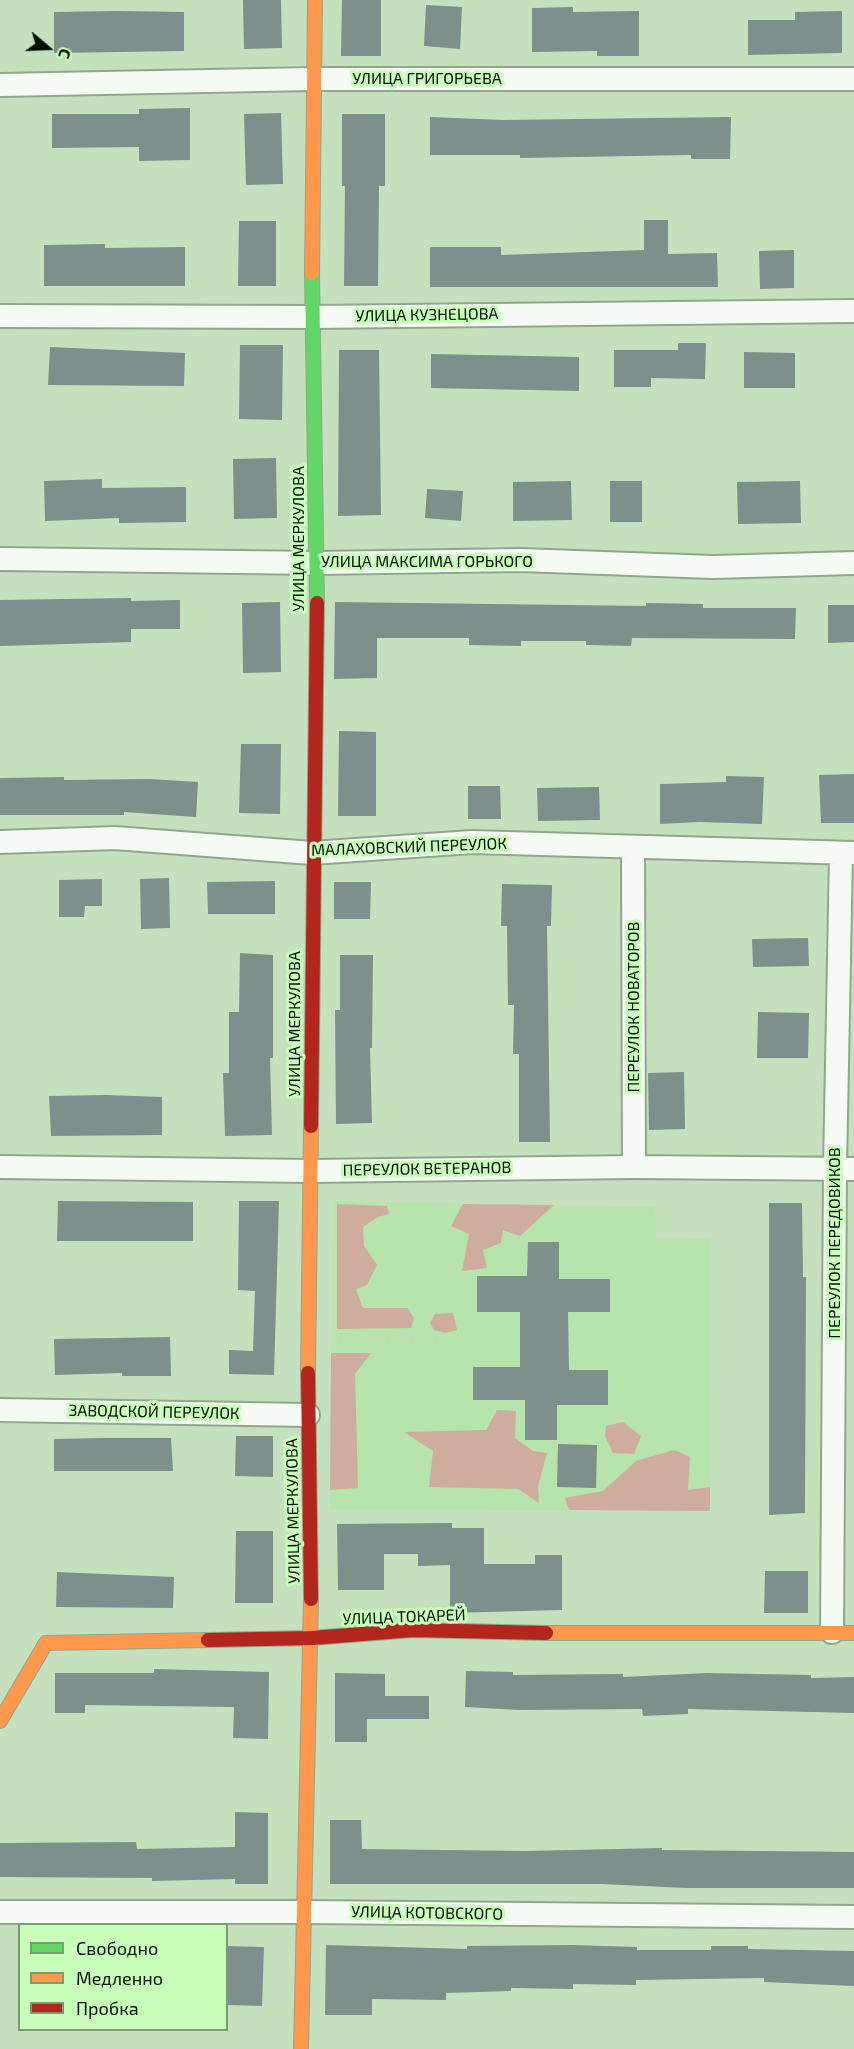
<!DOCTYPE html>
<meta charset="utf-8">
<style>
body{margin:0}
#map{position:relative;width:854px;height:2049px;overflow:hidden;background:#c4e0bd;font-family:"Exo 2",sans-serif}
canvas{display:block}
.legend{position:absolute;left:18px;top:1923px;width:210px;height:108px;box-sizing:border-box;background:#c8fdba;border:2px solid #789e70;margin:0;padding:8px 10px;list-style:none;font-size:18px;color:#011000}
.legend li{display:flex;align-items:center;gap:12px;height:30px}
.legend b{width:30px;border:2px solid #789e70}
.north{position:absolute;left:18px;top:18px;width:60px;height:60px;-webkit-text-stroke:4px #c8fdba;paint-order:stroke;rotate:109deg;font-size:16px;font-weight:700;line-height:24px;text-align:center;color:#011000}
.north::after{content:'';display:block;margin:auto;width:21px;height:27px;background:#011000;clip-path:polygon(50% 0,100% 100%,50% 72%,0 100%)}
</style>
<div id="map">
<canvas width="854" height="2049"></canvas>
<ul class="legend">
<li><b style="height:8px;background:#63d668"></b>Свободно</li>
<li><b style="height:8px;background:#ff974d"></b>Медленно</li>
<li><b style="height:8px;background:#b3261e"></b>Пробка</li>
</ul>
<div class="north">С</div>
</div>
<script>
const c = document.querySelector('canvas').getContext('2d');
c.lineJoin = 'round';
function fill(path, color) { c.fillStyle = color; c.fill(path, 'evenodd'); }
const toPath = rows => new Path2D(rows.map(r => 'M' + r).join(''));
function strokePath(path, color, width, dash) { c.strokeStyle = color; c.lineWidth = width; c.lineCap = dash ? 'butt' : 'round'; c.setLineDash(dash || []); c.stroke(path); }
function drawText(font, color, halo, rows, align = 'center') {
  c.font = font + ' "Exo 2",sans-serif'; c.lineWidth = 6; c.setLineDash([]); c.textBaseline = 'middle'; c.strokeStyle = halo; c.fillStyle = color; for (const [text, x, y, turn = 0] of rows) {
    c.save(); c.translate(x, y); c.rotate((+turn || 0) * Math.PI / 180); c.textAlign = isNaN(turn) ? turn : align; if (halo) c.strokeText(text, 0, 0); c.fillText(text, 0, 0); c.restore();
  }
}
fill(toPath([
 [333,1201,655,1207,656,1237,709,1239,710,1511,330,1509]
]), '#b7e3ac');
fill(toPath([
 [337,1204,387,1206,389,1214,378,1217,363,1227,364,1246,377,1265,367,1285,356,1289,363,1308,408,1308,414,1318,411,1328,337,1329],
 [463,1204,554,1205,520,1236,503,1230,501,1243,483,1250,487,1268,462,1271,469,1234,451,1226],
 [453,1313,457,1330,445,1333,434,1330,430,1323,435,1314],
 [331,1353,371,1353,355,1374,358,1488,330,1490],
 [497,1410,516,1411,515,1438,533,1451,547,1453,538,1486,539,1503,518,1489,429,1487,433,1451,404,1432,486,1430],
 [623,1422,641,1436,634,1454,613,1453,605,1436,606,1426],
 [674,1450,690,1457,688,1490,710,1487,710,1511,569,1510,565,1498,603,1491,636,1461]
]), '#cead9e');
fill(toPath([
 [243,0,281,0,282,48,244,49],
 [342,0,381,0,381,56,341,56],
 [426,5,462,7,460,49,424,46],
 [573,7,573,12,639,11,639,56,597,56,597,51,532,52,532,8],
 [117,11,184,12,184,51,54,53,54,12],
 [842,11,842,53,748,55,748,20,795,20,795,12],
 [190,108,190,160,139,161,139,147,52,148,52,114,139,114,139,109],
 [281,113,283,184,246,185,244,114],
 [342,114,385,114,385,186,379,186,378,286,344,286,345,186,342,186],
 [430,117,503,120,731,117,730,159,691,159,691,155,520,158,520,155,430,155],
 [644,220,668,220,668,254,717,253,718,287,430,287,430,247,501,247,501,255,644,250],
 [239,221,276,221,276,286,238,286],
 [105,244,105,248,185,247,185,286,44,286,44,245],
 [794,250,794,288,760,289,759,251],
 [678,343,706,343,705,379,651,378,651,387,614,387,614,350,678,350],
 [240,345,283,345,282,420,239,419],
 [50,347,185,353,184,386,48,385],
 [339,350,379,350,381,515,338,516],
 [744,352,795,353,795,388,744,388],
 [431,354,579,357,579,391,431,388],
 [276,458,277,518,234,519,233,459],
 [102,479,102,488,186,487,186,522,119,523,119,518,45,521,44,481],
 [571,481,572,520,513,521,513,482],
 [610,481,642,481,642,522,610,522],
 [800,481,801,523,738,524,737,482],
 [427,489,463,491,461,521,425,518],
 [131,598,131,601,180,600,180,629,131,629,131,642,0,646,0,600],
 [280,602,281,672,243,673,242,603],
 [335,602,646,606,646,603,703,604,703,608,796,608,795,639,632,638,631,646,586,645,586,641,521,641,521,646,469,645,469,638,377,638,377,678,334,679],
 [828,605,854,605,854,642,828,643],
 [339,731,376,732,376,816,338,816],
 [241,744,281,744,280,814,239,813],
 [854,774,854,823,821,823,819,775],
 [726,776,764,777,762,824,699,822,660,824,660,784,726,782],
 [64,777,64,780,150,779,198,782,196,817,124,812,124,815,0,815,0,778],
 [468,786,500,786,501,819,468,819],
 [599,787,600,820,538,821,537,788],
 [169,878,170,928,141,929,140,879],
 [102,879,102,906,85,906,84,917,59,917,59,880],
 [275,881,275,914,208,914,207,882],
 [334,882,371,882,370,919,334,919],
 [502,884,552,885,551,926,547,926,550,1142,519,1142,519,1054,513,1054,514,1005,508,1005,507,926,501,926],
 [808,938,809,966,753,967,752,939],
 [240,953,273,955,273,1058,270,1058,272,1135,225,1136,223,1073,229,1073,229,1012,239,1012],
 [340,955,373,955,372,1048,370,1048,372,1123,336,1124,335,1010,340,1010],
 [758,1012,809,1013,808,1058,757,1058],
 [684,1072,685,1129,649,1130,648,1073],
 [106,1095,162,1097,162,1135,51,1136,49,1096],
 [58,1201,193,1202,193,1241,57,1241],
 [239,1201,279,1201,274,1375,229,1374,229,1350,253,1351,255,1291,238,1290],
 [769,1203,802,1203,803,1277,806,1277,805,1513,769,1515],
 [528,1242,559,1242,559,1279,610,1279,610,1312,568,1312,569,1370,608,1370,608,1405,557,1405,557,1440,525,1440,525,1400,473,1400,473,1367,520,1367,520,1312,477,1312,477,1276,527,1276],
 [170,1337,171,1376,122,1376,122,1373,55,1375,54,1339],
 [236,1436,273,1436,273,1477,235,1476],
 [104,1438,171,1438,173,1471,54,1471,54,1439],
 [558,1444,597,1445,596,1488,557,1487],
 [452,1523,452,1528,484,1528,484,1564,535,1564,535,1555,562,1555,562,1610,450,1613,450,1565,418,1566,418,1554,384,1554,384,1590,338,1590,337,1524],
 [236,1531,273,1531,273,1603,235,1603],
 [765,1571,808,1571,808,1613,764,1613],
 [57,1572,174,1577,173,1608,56,1607],
 [154,1669,269,1672,268,1739,233,1738,234,1707,85,1705,85,1713,55,1713,55,1673,154,1673],
 [466,1671,513,1672,513,1675,623,1674,623,1677,707,1673,811,1675,811,1678,854,1677,854,1713,688,1709,688,1714,643,1716,642,1709,520,1710,465,1707],
 [335,1673,385,1674,385,1696,429,1696,429,1719,367,1719,367,1742,335,1742],
 [235,1812,268,1813,268,1884,235,1884,235,1879,152,1881,152,1878,0,1877,0,1843,136,1842,137,1849,235,1847],
 [330,1820,361,1820,362,1849,526,1851,662,1848,662,1850,854,1852,854,1888,686,1888,601,1884,330,1884],
 [326,1945,467,1949,467,1946,573,1945,637,1947,637,1950,711,1950,711,1946,748,1946,748,1949,854,1951,854,1986,764,1982,764,1978,636,1980,636,1985,573,1984,573,1989,511,1988,511,1991,446,1993,446,2000,372,1999,372,2015,325,2015],
 [226,1946,264,1947,262,2006,226,2005]
]), '#7d908b');
const street = toPath([
 [0,85,312,79,854,79],
 [0,316,312,317,854,311],
 [0,559,317,563,521,560,713,567,854,563],
 [0,842,115,838,312,853,472,842,854,853],
 [633,847,634,1167],
 [0,1167,310,1171,634,1167,854,1169],
 [0,1410,308,1415],
 [832,1632,835,1168,841,853],
 [0,1912,304,1912,854,1917]
]);
const fast = toPath([
 [312,273,317,603]
]);
const slow = toPath([
 [312,273,315,0],
 [308,1373,311,1126],
 [546,1633,854,1633],
 [0,1721,46,1643,208,1640],
 [301,2049,311,1599]
]);
const jam = toPath([
 [311,1126,317,603],
 [308,1373,311,1599],
 [208,1640,312,1638,413,1630,546,1633]
]);
strokePath(street, '#91a78c', 26);
strokePath(fast, '#91a78c', 16);
strokePath(slow, '#91a78c', 16);
strokePath(jam, '#91a78c', 16);
strokePath(toPath([
 [336,1339,449,1338]
]), '#cdd6cb', 4, [1.5, 4.5]);
strokePath(street, '#f6faf5', 22);
strokePath(fast, '#63d668', 14);
strokePath(slow, '#ff974d', 14);
strokePath(jam, '#b3261e', 14);
drawText('16px', '#011000', '#c8fdba', [
 ["УЛИЦА ГРИГОРЬЕВА",427,79],
 ["УЛИЦА КУЗНЕЦОВА",427,315,-1],
 ["УЛИЦА МЕРКУЛОВА",299,539,-90],
 ["УЛИЦА МАКСИМА ГОРЬКОГО",427,562],
 ["МАЛАХОВСКИЙ ПЕРЕУЛОК",409,847,-2],
 ["ПЕРЕУЛОК НОВАТОРОВ",634,1007,-90],
 ["УЛИЦА МЕРКУЛОВА",295,1024,-90],
 ["ПЕРЕУЛОК ВЕТЕРАНОВ",427,1169,-1],
 ["ПЕРЕУЛОК ПЕРЕДОВИКОВ",835,1243,-90],
 ["ЗАВОДСКОЙ ПЕРЕУЛОК",154,1412,1],
 ["УЛИЦА МЕРКУЛОВА",293,1511,-91],
 ["УЛИЦА ТОКАРЕЙ",404,1617,-2],
 ["УЛИЦА КОТОВСКОГО",427,1913,1]
]);
</script>
